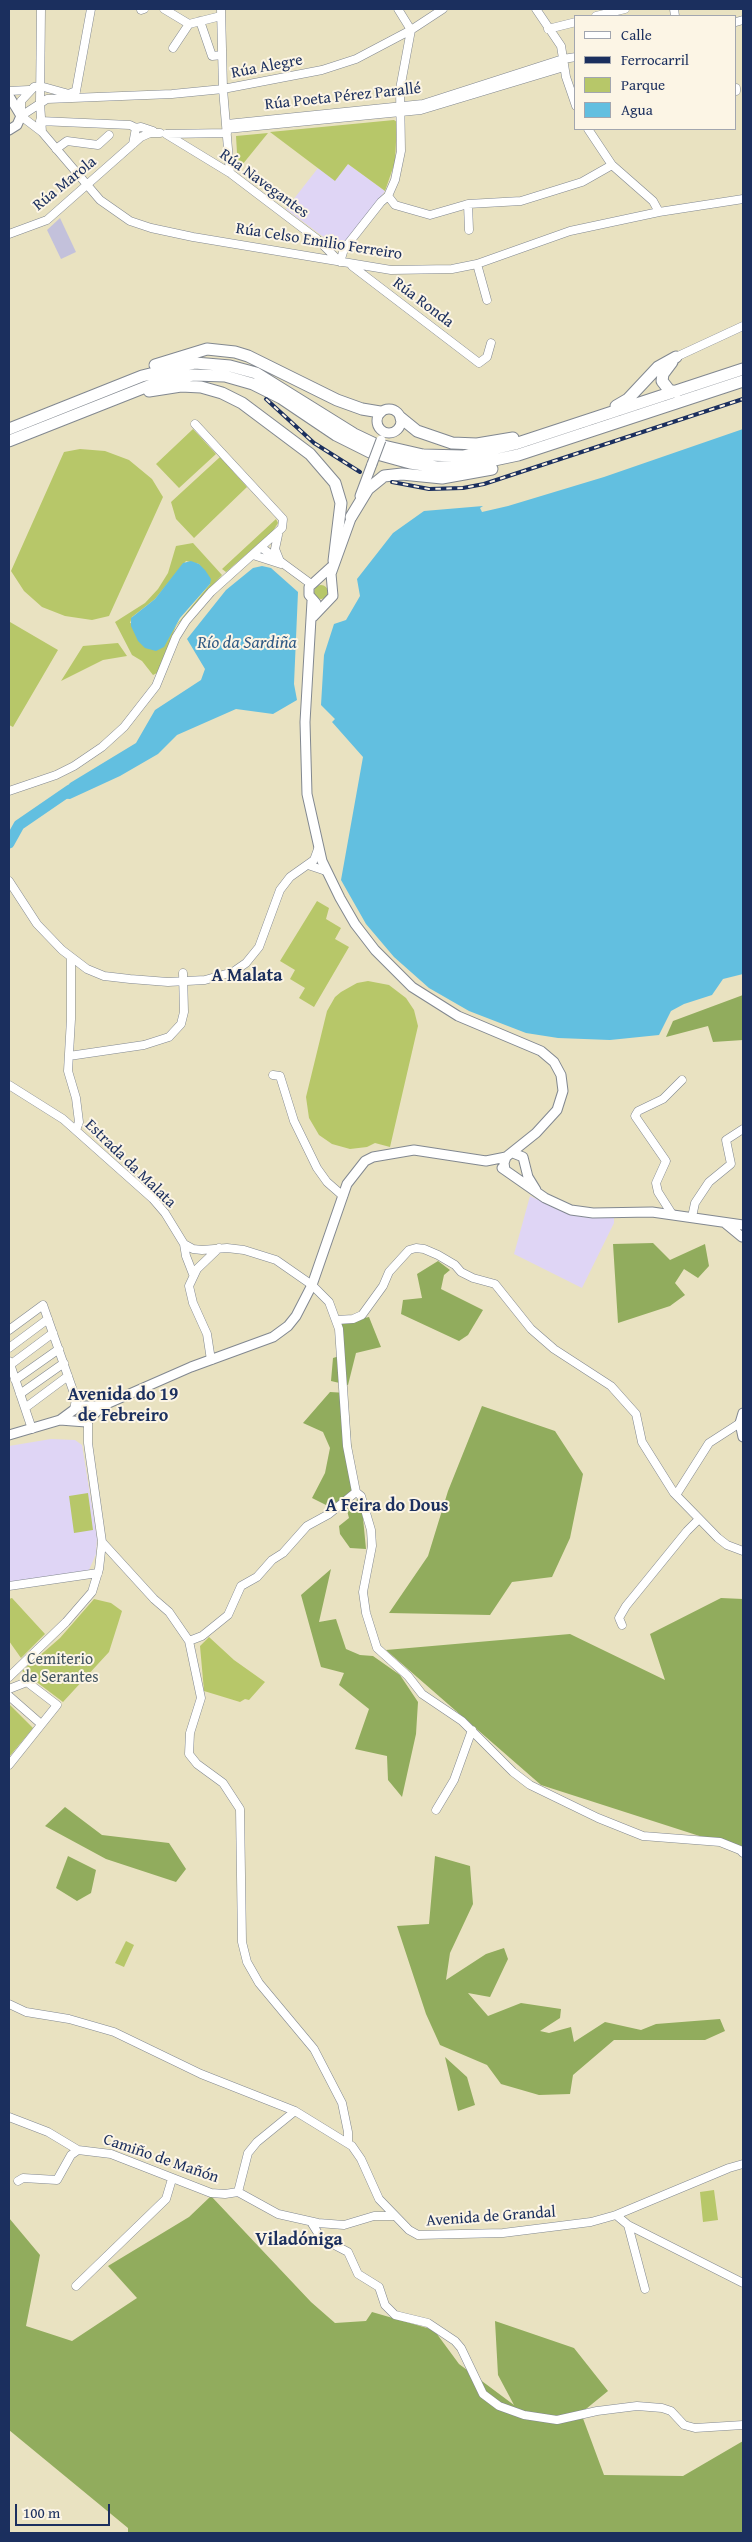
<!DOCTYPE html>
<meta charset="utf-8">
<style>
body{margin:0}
#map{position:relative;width:752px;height:2542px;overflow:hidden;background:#e9e2c1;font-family:"Gentium Book Plus",serif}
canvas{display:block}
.frame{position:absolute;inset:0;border:10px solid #1b2f5e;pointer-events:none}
.legend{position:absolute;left:574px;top:15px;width:162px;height:115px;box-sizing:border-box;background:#fcf5e5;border:1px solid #a2a6af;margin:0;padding:6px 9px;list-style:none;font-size:15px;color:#1b2f5e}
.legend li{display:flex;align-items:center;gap:10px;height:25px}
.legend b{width:25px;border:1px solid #a2a6af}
.scale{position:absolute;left:15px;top:2504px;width:95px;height:22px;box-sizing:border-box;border:2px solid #1b2f5e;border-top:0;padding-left:6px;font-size:15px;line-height:18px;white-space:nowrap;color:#1b2f5e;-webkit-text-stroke:4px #fcf5e5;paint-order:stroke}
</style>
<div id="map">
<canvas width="752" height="2542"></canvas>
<div class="frame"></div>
<ul class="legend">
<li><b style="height:6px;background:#fff"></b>Calle</li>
<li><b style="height:6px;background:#1b2f5e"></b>Ferrocarril</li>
<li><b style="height:14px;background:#b7c769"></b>Parque</li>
<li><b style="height:14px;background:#62bfe0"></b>Agua</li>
</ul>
<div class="scale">100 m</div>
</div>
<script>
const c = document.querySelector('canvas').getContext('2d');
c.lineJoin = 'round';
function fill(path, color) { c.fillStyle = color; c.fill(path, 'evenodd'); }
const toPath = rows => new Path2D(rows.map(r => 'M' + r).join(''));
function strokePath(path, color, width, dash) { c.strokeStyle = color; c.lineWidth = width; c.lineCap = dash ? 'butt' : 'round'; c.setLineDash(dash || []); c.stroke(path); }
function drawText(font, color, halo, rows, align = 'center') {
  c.font = font + ' "Gentium Book Plus",serif'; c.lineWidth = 4; c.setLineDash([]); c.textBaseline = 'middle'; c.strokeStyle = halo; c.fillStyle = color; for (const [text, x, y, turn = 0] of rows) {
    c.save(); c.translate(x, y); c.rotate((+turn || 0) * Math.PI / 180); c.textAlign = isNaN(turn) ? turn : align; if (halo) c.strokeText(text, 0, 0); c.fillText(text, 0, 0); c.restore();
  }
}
fill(toPath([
 [348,164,385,191,341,250,286,209,318,168,335,180],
 [530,1196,573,1215,614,1218,614,1223,582,1288,514,1254],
 [51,1439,75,1440,82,1445,97,1538,96,1554,89,1570,9,1584,9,1446]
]), '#dfd5f5');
fill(toPath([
 [60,218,76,252,61,259,47,230]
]), '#c3c1db');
fill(toPath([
 [394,120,397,122,395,162,385,191,348,164,335,181,270,132],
 [268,133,238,170,236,136],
 [193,429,216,454,179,488,156,464],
 [80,449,105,451,129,460,152,479,163,497,109,616,92,620,65,616,42,607,24,591,11,571,64,452],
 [220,457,247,487,194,538,176,519,171,502],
 [276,519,278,523,273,531,226,572,222,569],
 [193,543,222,575,176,626,157,673,153,675,142,661,132,655,115,622,145,603,158,589,168,573,176,546],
 [186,561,199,564,210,584,173,629,130,623,132,617,155,599],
 '314 592a7 7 0 1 1 14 0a7 7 0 1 1-14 0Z',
 [10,622,58,650,13,727,9,725],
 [118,643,127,656,103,660,61,681,83,646],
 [317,901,329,908,326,919,341,928,335,939,349,947,314,1007,299,998,305,988,290,979,295,970,280,961],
 [368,981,389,985,406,998,414,1010,418,1026,390,1147,375,1143,367,1147,350,1149,332,1144,319,1135,309,1118,306,1097,327,1011,335,997,341,992,357,983],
 [88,1493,93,1530,74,1533,69,1496],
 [12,1598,45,1634,21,1658,9,1641,9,1599],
 [94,1599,111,1603,122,1611,109,1652,63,1702,22,1671,60,1638],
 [209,1637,234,1660,265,1682,249,1700,245,1699,240,1702,204,1691,200,1646],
 [9,1704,33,1728,9,1757],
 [126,1941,134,1945,124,1967,115,1963],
 [714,2190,718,2220,703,2222,700,2192]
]), '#b7c769');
fill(toPath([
 [743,995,743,1040,713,1042,708,1026,666,1037,673,1021],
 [653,1243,670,1260,705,1244,709,1266,698,1278,684,1269,675,1283,685,1295,670,1306,618,1323,613,1244],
 [438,1261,450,1270,444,1275,441,1289,483,1310,468,1335,459,1341,401,1314,403,1300,422,1298,417,1274],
 [369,1317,381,1347,356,1353,348,1385,331,1381,333,1358,343,1355,341,1323],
 [330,1392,347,1393,352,1455,360,1493,328,1506,312,1498,325,1473,330,1448,323,1432,303,1423],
 [482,1406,555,1431,583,1474,570,1538,552,1577,512,1582,490,1615,389,1613,428,1556,448,1491],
 [359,1498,363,1518,366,1549,350,1548,340,1534,339,1526,349,1518,346,1507],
 [331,1569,319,1622,336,1619,346,1649,360,1655,373,1656,400,1675,418,1702,416,1734,402,1797,388,1780,387,1756,355,1749,369,1709,339,1685,344,1673,321,1667,301,1595],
 [721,1598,743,1599,743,1850,541,1785,386,1650,570,1634,665,1680,650,1634],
 [65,1807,102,1835,169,1843,186,1869,176,1882,106,1859,45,1826],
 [68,1856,96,1870,91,1893,77,1901,56,1888],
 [435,1856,470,1866,473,1904,450,1953,446,1980,486,1954,504,1948,508,1959,490,1997,468,1993,488,2016,521,2003,561,2009,560,2018,540,2031,549,2033,571,2027,574,2042,605,2022,641,2030,656,2024,720,2019,725,2031,705,2040,614,2040,573,2075,570,2094,539,2095,501,2084,487,2065,440,2045,426,2014,397,1926,429,1924],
 [445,2057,467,2077,475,2105,458,2111],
 [211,2196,311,2302,335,2323,366,2321,372,2312,434,2330,459,2364,514,2405,498,2375,495,2321,574,2348,608,2391,581,2413,604,2475,683,2476,743,2441,743,2533,128,2533,128,2528,9,2430,9,2218,40,2255,26,2326,72,2341,137,2298,108,2266,189,2217]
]), '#91ac5d');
fill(toPath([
 [743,429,743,974,723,979,712,995,684,1004,671,1011,659,1035,610,1040,558,1038,526,1033,469,1011,429,988,394,957,366,924,341,880,363,757,332,722,335,719,321,705,324,655,334,624,346,620,360,596,357,579,393,533,424,511,483,506,480,508,482,512,508,506,604,477],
 [191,561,199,564,205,570,211,579,210,584,180,618,164,647,156,651,145,648,138,641,131,626,131,618,155,599,183,563],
 [262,566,271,568,298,592,294,684,297,700,273,714,236,709,177,735,158,754,120,776,70,799,58,798,70,783,136,743,155,710,201,680,205,669,187,639,226,590,253,568]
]), '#62bfe0');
strokePath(toPath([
 [9,843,19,825,70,790]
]), '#62bfe0', 11);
const minor = toPath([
 [41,9,40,103,42,132],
 [164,9,189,24,221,16],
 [221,9,223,89,230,173],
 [536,9,561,46,566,77,576,106],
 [674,9,675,16],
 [141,10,144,9],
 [596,16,625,9],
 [200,21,212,56,222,55],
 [736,22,743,20],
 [548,29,576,22],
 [173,48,189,24],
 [736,88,736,91],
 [9,91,29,90],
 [76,91,91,9],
 [21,115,21,101,34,87,40,86,69,94,76,91],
 [21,116,42,132,100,200,130,221,151,228,193,237,391,270,452,269,477,264,570,231,659,212,743,199],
 [21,116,47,99,172,94,223,89,322,70,356,59,411,30,443,9],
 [40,121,130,125,136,128],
 [227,124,423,104,563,59,576,57],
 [227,129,421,110,564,67],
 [588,129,612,165,653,201,659,212],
 [166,134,230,173,317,239,340,262,344,249,381,202,388,196,395,180,401,151,400,89,411,30,398,9],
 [167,134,227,133],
 [133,144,136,128,141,127,153,131],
 [56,149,67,141,98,145,109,135],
 [388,196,395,205,430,215,468,204,521,201,582,182,612,165],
 [468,204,469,230],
 [9,234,47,220,141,137,150,133,160,133],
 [477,264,487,300],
 [352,266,479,363,487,357,491,343],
 [676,357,743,326],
 [262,548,311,584],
 [253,555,281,564,275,549,278,535],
 [9,791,56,775,74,766,102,747,124,727,156,686,176,637,186,621,211,592,282,528,283,519,195,424],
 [308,865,326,871],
 [9,881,37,924,62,950,87,969,104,976,130,979,168,982,205,980,233,972,246,963,259,947,280,890,290,877,314,860,318,849],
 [71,959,71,1019,68,1071,76,1098,79,1122,76,1130],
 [69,1056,144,1045,169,1037,181,1024,184,1012,183,973],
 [273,1075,280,1076,294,1121,317,1168,327,1182,343,1196],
 [9,1085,63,1119,153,1199,165,1213,184,1244,193,1249,202,1250,227,1248,244,1250,276,1260,312,1285,329,1302,339,1329,347,1446,356,1492,361,1496,371,1530,372,1546,363,1592,366,1613,377,1648,408,1676,422,1694,462,1721,513,1772,530,1785,598,1818,643,1836,720,1842,740,1850,743,1853],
 [672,1214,658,1192,656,1183,666,1161,635,1116,638,1111,663,1099,682,1080],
 [692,1217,695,1203,709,1182,731,1164,726,1140,743,1129],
 [184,1244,186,1256,193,1274],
 [337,1320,353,1319,362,1315,383,1286,389,1272,409,1250,416,1248,424,1249,438,1255,455,1265,461,1272,473,1278,495,1284,531,1329,554,1349,611,1386,636,1414,642,1442,674,1493,718,1538,727,1545,743,1551],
 [9,1330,43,1305,76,1399,74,1410],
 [9,1348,48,1319],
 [211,1360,207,1334,193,1303,189,1286,197,1269,219,1248],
 [9,1361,32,1429],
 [10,1365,53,1333],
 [15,1380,59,1349],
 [20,1394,64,1363],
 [25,1408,68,1376],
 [676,1495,709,1443,740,1423],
 [102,1542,154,1599,169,1612,189,1641,201,1698,190,1733,189,1754,197,1764,223,1783,240,1809,242,1942,247,1962,259,1983,314,2049,342,2103,348,2132,348,2142],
 [9,1586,98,1573],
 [622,1625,619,1618,626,1606,687,1531,699,1519],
 [189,1641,202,1636,228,1615,241,1586,257,1577,272,1560,283,1553,307,1526,329,1514,356,1492],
 [9,1677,66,1622,92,1592,99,1569,102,1542,88,1443,88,1420],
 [9,1689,27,1682,57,1705,9,1765],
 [9,1696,41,1724],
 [436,1810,454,1780,472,1730],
 [9,2004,26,2012,69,2019,114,2032,201,2074,295,2111,352,2146,361,2159,379,2199,409,2230,418,2235,503,2233,591,2222,616,2215,729,2168,743,2164],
 [9,2117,48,2132,78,2150,111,2154,211,2193,225,2194,238,2192,278,2214,318,2223,344,2225,374,2216,394,2216],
 [18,2181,23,2178,57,2180,71,2155,78,2150],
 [238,2192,248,2153,257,2142,295,2111],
 [616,2215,628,2225,743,2283],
 [311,2222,321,2238,348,2252,358,2274,379,2287,385,2305,395,2315,428,2323,455,2341,461,2348,483,2394,499,2406,524,2415,557,2420,597,2411,637,2406,662,2408,671,2411,684,2425,695,2428,743,2425],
 [628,2225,645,2289],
 [76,2286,166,2199,172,2179]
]);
const major = toPath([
 [9,96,21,116,17,125,9,130],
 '377 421a12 12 0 1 1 24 0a12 12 0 1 1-24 0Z',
 [360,496,372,464],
 [312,601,305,722,307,794,322,861,340,898,355,924,375,950,412,987,458,1016,541,1051,554,1062,561,1075,563,1091,557,1110,536,1133,506,1157,504,1163,505,1170],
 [316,603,309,595,309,587,331,567],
 [313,617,333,596,331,574,353,513],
 [513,1153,523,1157,528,1177,536,1190],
 [502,1168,545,1198,571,1210,593,1213,652,1212,743,1225],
 [725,1223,742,1237],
 [743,1413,740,1423,743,1437],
 [60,1420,86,1422,102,1406,191,1367,273,1337,288,1326,296,1316,312,1285,347,1184,365,1161,373,1157,414,1150,486,1161,506,1157],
 [9,1435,60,1420,79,1406,102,1406]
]);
const highway = toPath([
 [672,362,663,374,662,381,669,390,676,392],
 [155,365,207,349,235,352,248,356,337,400,362,409,380,412],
 [149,391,181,386,201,387,222,393,242,403,310,454,335,483,341,503,334,561],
 [616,406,628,399,658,367,676,357],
 [401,418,417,431,452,443,477,444,513,438],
 [9,429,142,376,195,363,230,366,256,373,354,434,375,444,423,455,463,456,515,444,743,369],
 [9,441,166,379,194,375,225,376,253,384,281,398,336,435,370,452,410,463,437,467,466,466,518,455,743,381],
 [351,517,368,489,384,476,402,474,442,478,492,469]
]);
strokePath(minor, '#828890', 9);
strokePath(major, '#828890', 11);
strokePath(highway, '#828890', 13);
strokePath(minor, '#fff', 8);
strokePath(major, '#fff', 9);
strokePath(highway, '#fff', 11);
const rail = toPath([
 [266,399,314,443,360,472],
 [392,482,429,489,463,488,484,484,743,399]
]);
strokePath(rail, '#1b2f5e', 4);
strokePath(rail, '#fcf5e5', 2, [5.5]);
const majorBridge = toPath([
 [372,464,381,440]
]);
strokePath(majorBridge, '#828890', 11, []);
strokePath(majorBridge, '#fff', 9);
drawText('16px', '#1b2f5e', '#fcf5e5', [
 ["Rúa Alegre",267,67,-11],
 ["Rúa Poeta Pérez Parallé",343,97,-6],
 ["Rúa Marola",65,184,-39],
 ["Rúa Navegantes",264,184,36],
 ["Rúa Celso Emilio Ferreiro",319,242,9],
 ["Rúa Ronda",423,303,37],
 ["Estrada da Malata",130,1164,44],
 ["Camiño de Mañón",161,2159,19],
 ["Avenida de Grandal",491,2217,-4]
]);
drawText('16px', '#425561', '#fcf5e5', [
 ["Cemiterio",60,1660],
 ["de Serantes",60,1678]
]);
drawText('italic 18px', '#305a85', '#fcf5e5', [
 ["Río da Sardiña",247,643]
]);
drawText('bold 18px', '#1b2f5e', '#fcf5e5', [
 ["A Malata",247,976],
 ["Avenida do 19",123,1395],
 ["de Febreiro",123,1416],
 ["A Feira do Dous",387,1506],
 ["Viladóniga",299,2240]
]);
</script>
